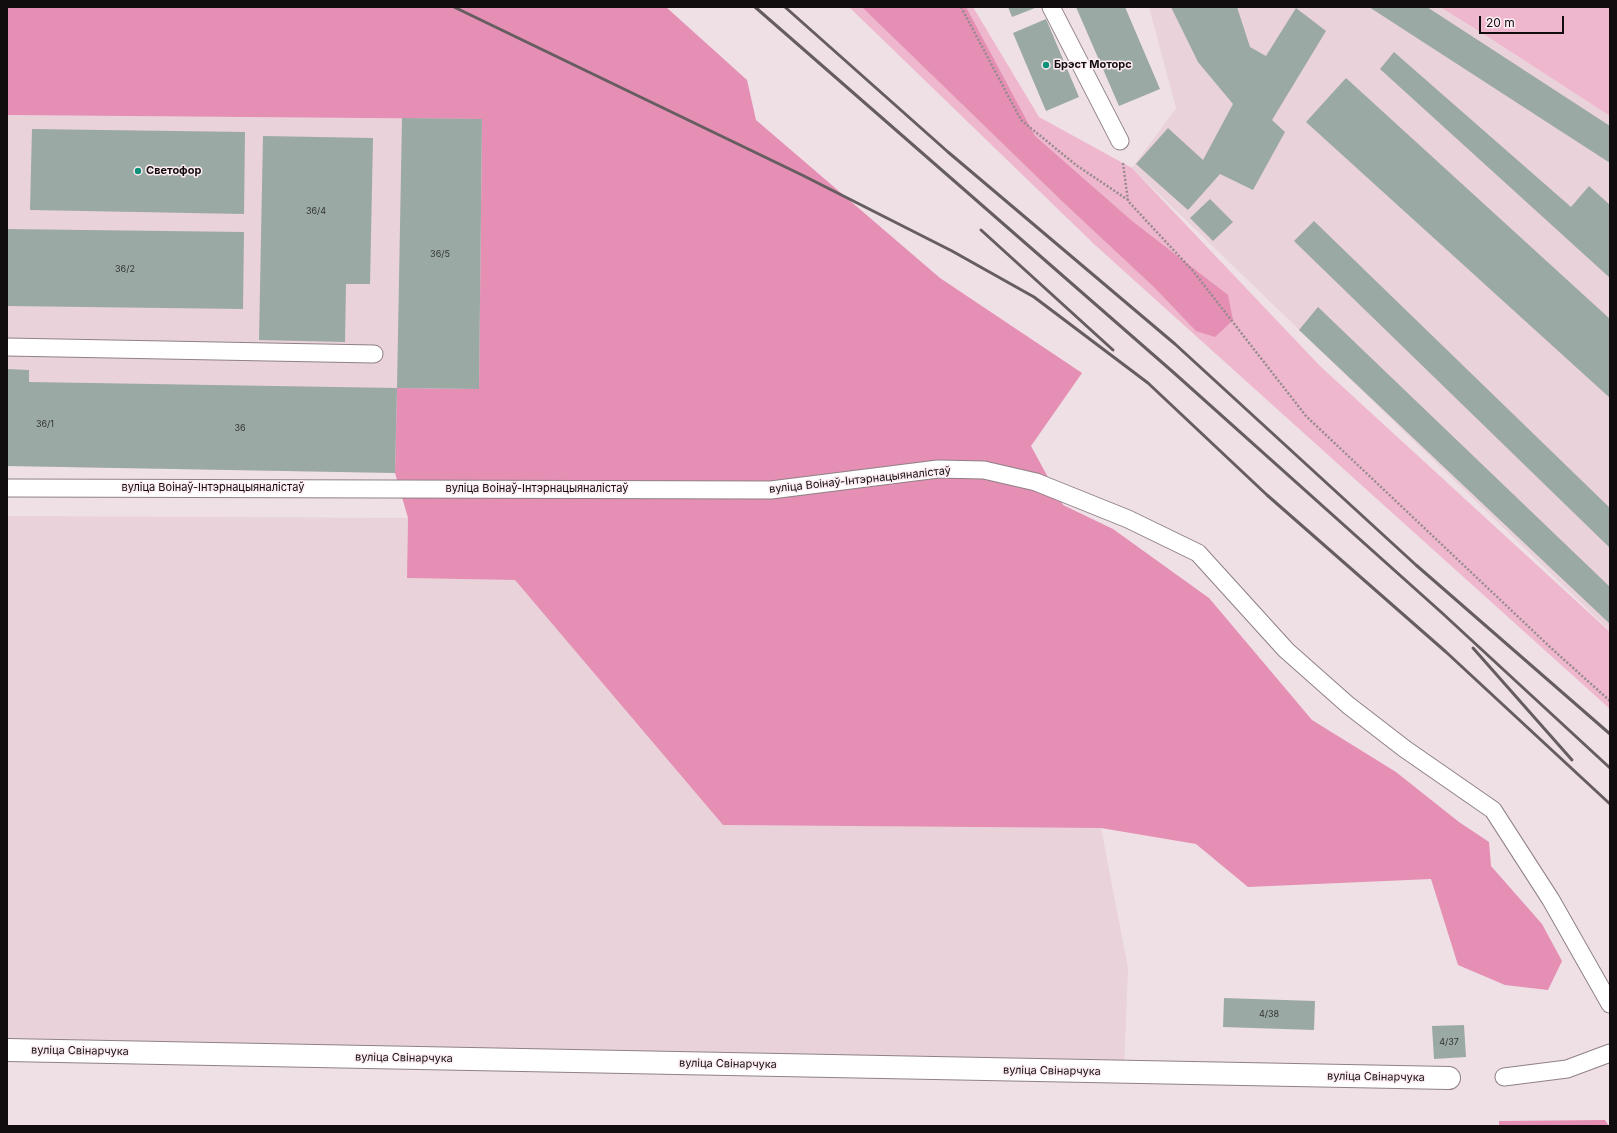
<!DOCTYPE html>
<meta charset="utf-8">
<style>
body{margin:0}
#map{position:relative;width:1617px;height:1133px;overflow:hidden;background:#efe0e6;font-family:Inter,sans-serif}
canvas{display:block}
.frame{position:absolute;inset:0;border:8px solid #110c0e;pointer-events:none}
.scale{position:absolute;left:1479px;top:16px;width:85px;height:18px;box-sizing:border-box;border:2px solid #110c0e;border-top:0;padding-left:5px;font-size:12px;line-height:14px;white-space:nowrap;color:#110c0e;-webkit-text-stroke:3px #fdedf3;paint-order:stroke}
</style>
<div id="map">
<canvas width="1617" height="1133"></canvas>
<div class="frame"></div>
<div class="scale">20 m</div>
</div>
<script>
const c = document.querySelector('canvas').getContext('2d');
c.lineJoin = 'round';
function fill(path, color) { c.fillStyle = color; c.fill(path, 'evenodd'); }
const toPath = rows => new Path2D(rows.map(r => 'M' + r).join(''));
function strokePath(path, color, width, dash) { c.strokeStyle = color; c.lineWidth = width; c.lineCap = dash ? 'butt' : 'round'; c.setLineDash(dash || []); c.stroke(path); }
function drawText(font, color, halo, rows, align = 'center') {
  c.font = font + ' Inter,sans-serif'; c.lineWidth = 3; c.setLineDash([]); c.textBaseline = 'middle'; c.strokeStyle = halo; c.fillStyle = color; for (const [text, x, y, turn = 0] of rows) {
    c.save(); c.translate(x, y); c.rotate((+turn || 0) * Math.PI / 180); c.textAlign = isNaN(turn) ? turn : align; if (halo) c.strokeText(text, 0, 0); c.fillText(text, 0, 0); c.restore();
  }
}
fill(toPath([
 [1149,7,1440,7,1610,116,1610,631,1132,168,1176,108],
 [7,115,482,119,479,389,397,388,395,473,7,466],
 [7,516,408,518,407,578,515,580,723,825,1101,828,1128,968,1124,1072,7,1050]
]), '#e9d2da');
fill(toPath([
 [849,7,973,7,1039,117,1132,168,1320,366,1610,632,1610,709,1095,245],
 [1440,7,1610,7,1610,116,1480,32]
]), '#eeb7cd');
fill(toPath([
 [7,7,666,7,747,80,756,120,940,278,1082,373,1031,446,1063,505,1113,529,1209,598,1312,720,1396,772,1459,822,1489,842,1491,866,1542,924,1562,961,1548,990,1505,985,1458,965,1431,879,1248,887,1196,844,1101,828,723,825,515,580,407,578,408,518,395,473,397,388,479,389,482,119,7,115],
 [862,7,966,7,1035,136,1132,221,1228,295,1233,320,1215,337,1196,331,1155,288,1063,202],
 [1605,1120,1609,1126,1499,1126,1499,1121]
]), '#e48fb3');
fill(toPath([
 [1008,7,1035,7,1035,8,1012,17],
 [1076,7,1125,7,1160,89,1119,106],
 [1171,7,1237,7,1250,47,1266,56,1296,8,1326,31,1272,120,1285,132,1253,190,1220,174,1188,210,1136,164,1168,128,1203,160,1233,104,1198,62],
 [1369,7,1427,7,1610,126,1610,163],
 [1046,19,1079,97,1046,111,1013,33],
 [1394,52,1571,207,1589,186,1610,205,1610,278,1380,69],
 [1346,78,1610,319,1610,398,1306,122],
 [402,118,482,119,479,389,397,388],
 [32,129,245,132,244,214,30,210],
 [263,136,373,138,370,284,346,284,345,342,259,340],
 [1210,199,1233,222,1213,241,1190,218],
 [1314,221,1610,508,1610,548,1294,241],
 [7,229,244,232,243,309,7,306],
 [1318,307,1610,587,1610,624,1299,330],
 [7,369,29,370,29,382,397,388,395,473,7,466],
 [1224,998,1315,1001,1314,1030,1223,1027],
 [1464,1025,1466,1057,1434,1059,1432,1026]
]), '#9aa9a4');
const lane = toPath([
 [1051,7,1120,141],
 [7,347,374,354],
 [7,488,771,490,938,469,984,470,1036,482,1128,519,1198,553,1286,650,1348,705,1405,749,1493,810,1551,900,1610,1004],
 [1504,1077,1567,1069,1610,1053]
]);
const street = toPath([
 [7,1050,1449,1078]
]);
strokePath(lane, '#8f8186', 19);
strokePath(street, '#8f8186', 24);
strokePath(toPath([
 [961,7,1021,120,1076,165,1128,200],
 [1123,163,1128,201,1193,271,1306,416,1550,647,1610,701]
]), '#958a8e', 2.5, [2, 2]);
strokePath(lane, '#fff', 17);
strokePath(street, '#fff', 22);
strokePath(toPath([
 [454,7,802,175,952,251,1034,297,1148,383,1267,495,1446,652,1610,804],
 [755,7,1173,372,1441,612,1610,768],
 [785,7,948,152,1175,344,1416,565,1610,734],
 [981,230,1113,350],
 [1473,648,1572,760]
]), '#665d60', 3);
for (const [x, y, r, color] of [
 [1046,65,4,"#0c9077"],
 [138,171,4,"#0c9077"]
]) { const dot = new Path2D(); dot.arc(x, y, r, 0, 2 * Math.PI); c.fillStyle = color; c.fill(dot); strokePath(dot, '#fdedf3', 1.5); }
drawText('9px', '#333334', null, [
 ["36/4",316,211],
 ["36/5",440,254],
 ["36/2",125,269],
 ["36/1",45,424],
 ["36",240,428],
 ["4/38",1269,1014],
 ["4/37",1449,1042]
]);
drawText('bold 11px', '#110c0e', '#fdedf3', [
 ["Брэст Моторс",1054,65],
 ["Светофор",146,171]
], 'left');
drawText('11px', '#110c0e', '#fdedf3', [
 ["вуліца Воінаў-Інтэрнацыяналістаў",860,480,-6],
 ["вуліца Воінаў-Інтэрнацыяналістаў",213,488],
 ["вуліца Воінаў-Інтэрнацыяналістаў",537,489],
 ["вуліца Свінарчука",80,1051,1],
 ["вуліца Свінарчука",404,1058,1],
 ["вуліца Свінарчука",728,1064,1],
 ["вуліца Свінарчука",1052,1071,1],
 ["вуліца Свінарчука",1376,1077,1]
]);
</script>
